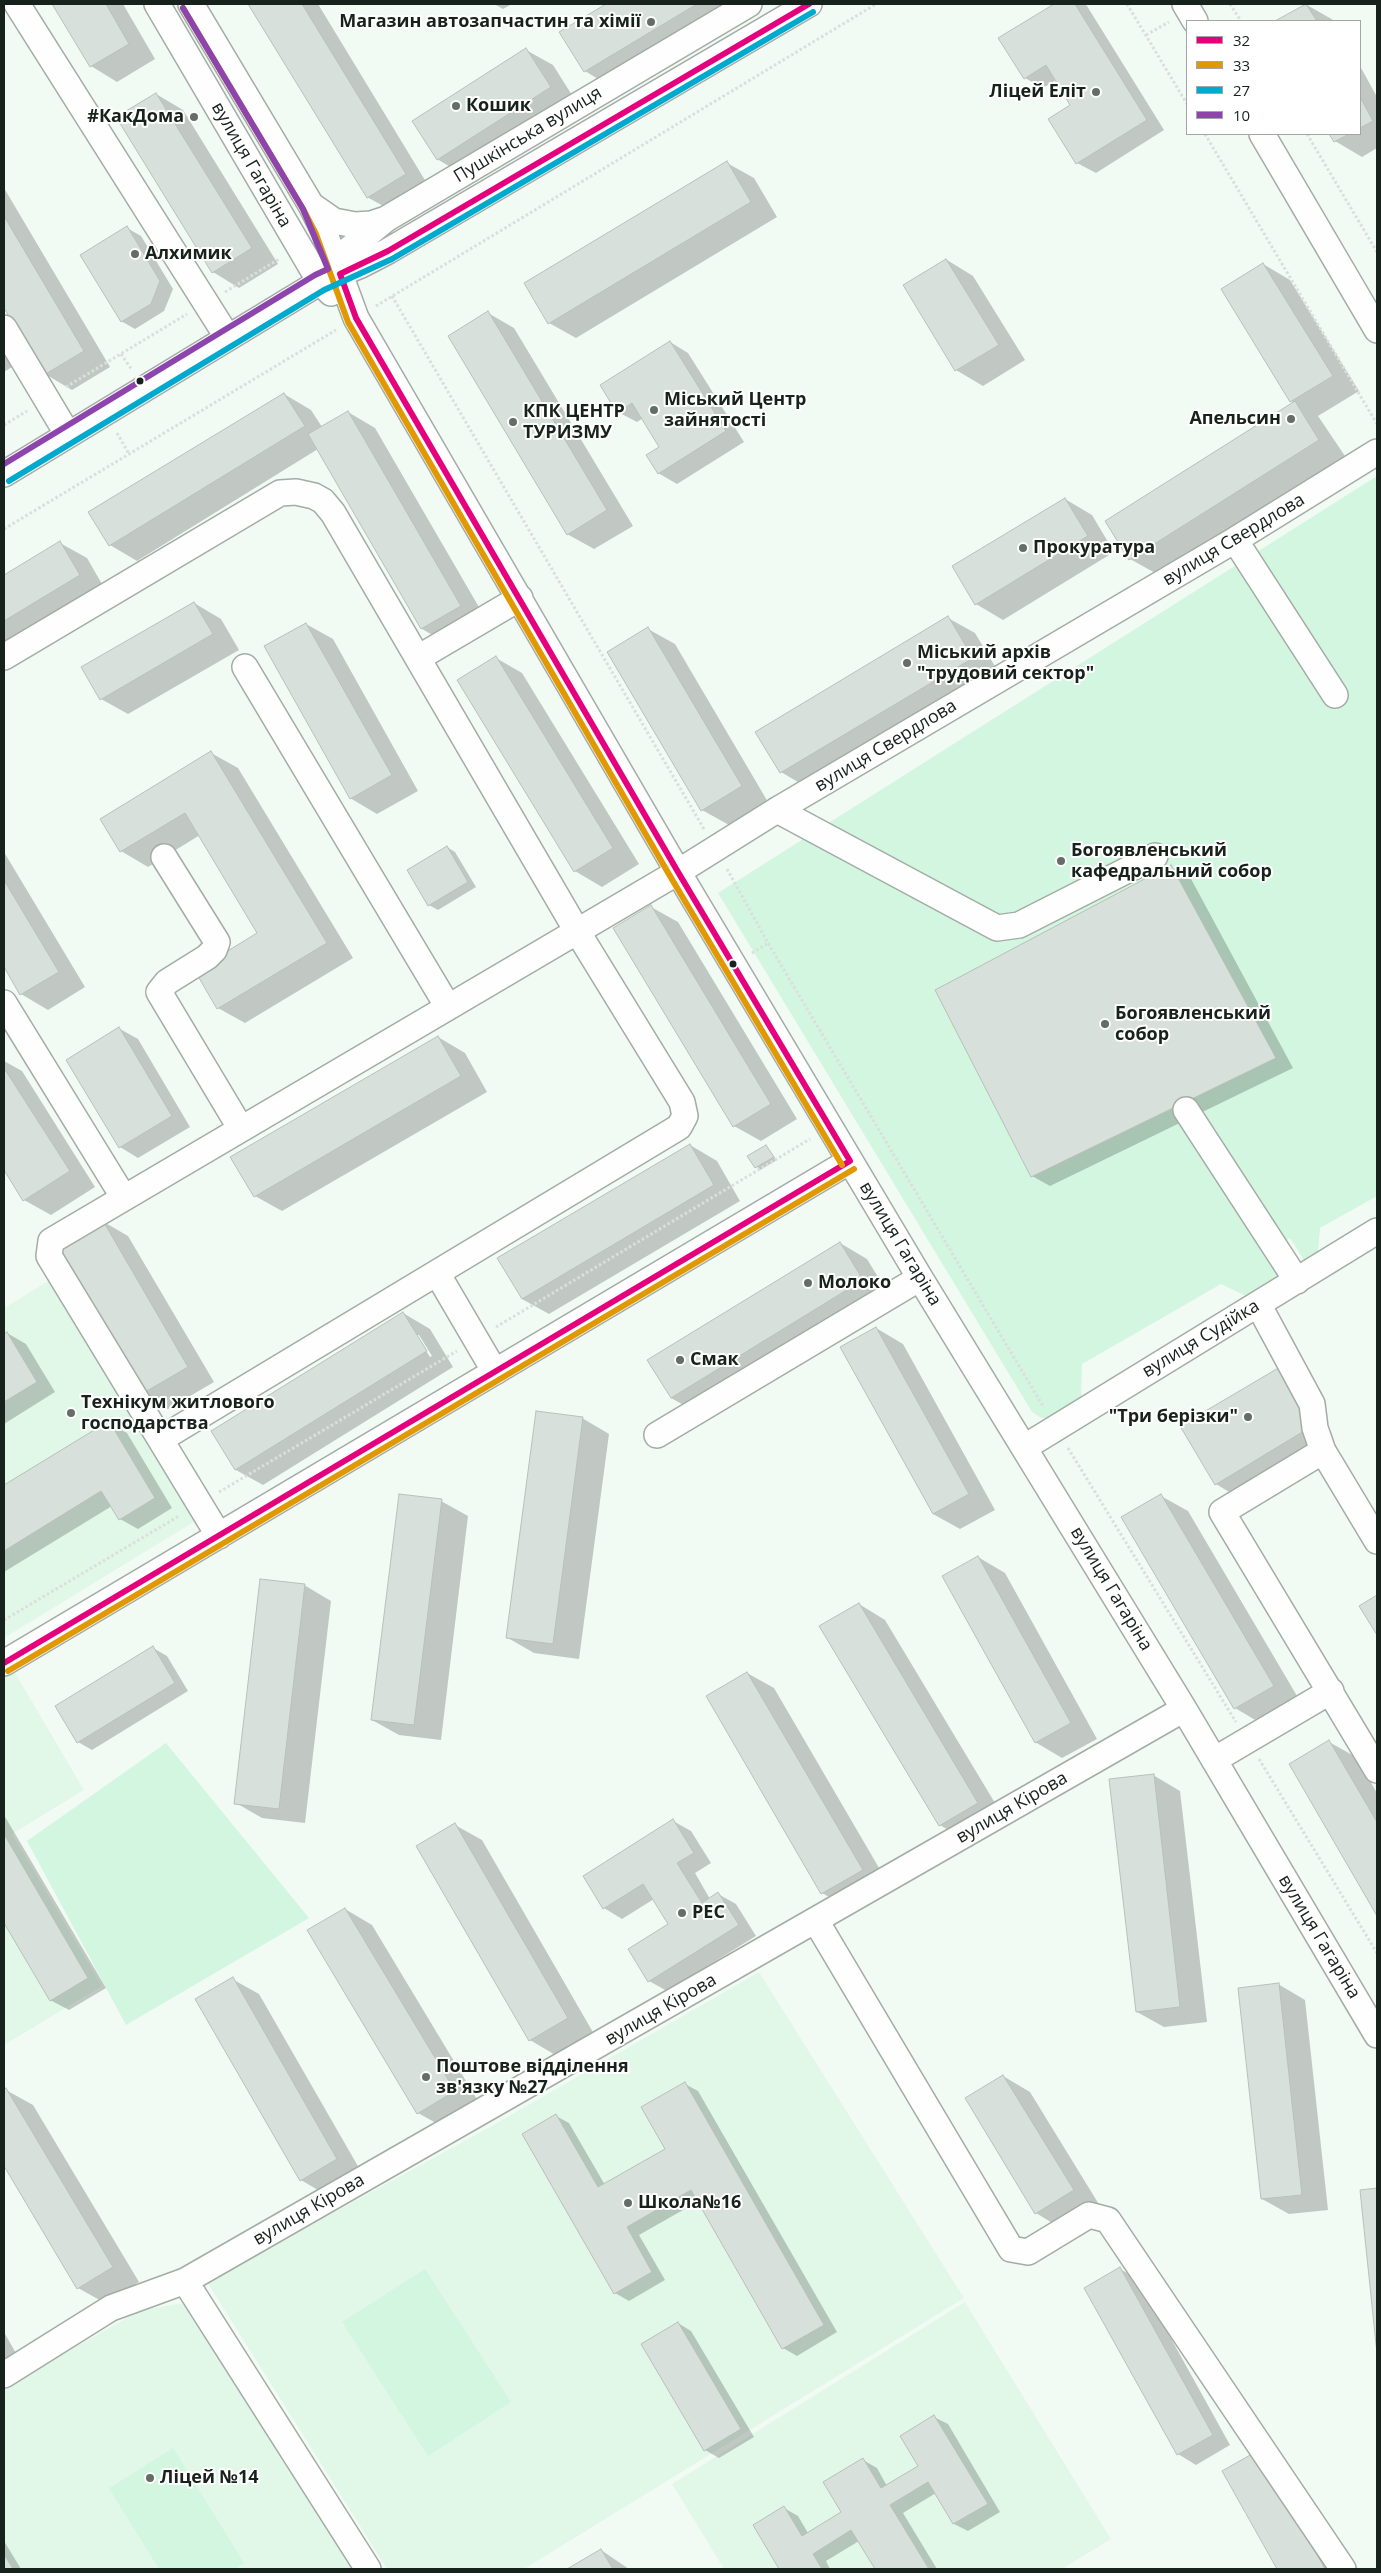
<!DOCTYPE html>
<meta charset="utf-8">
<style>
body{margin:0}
#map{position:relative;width:1381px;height:2573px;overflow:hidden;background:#f2faf4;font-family:"Open Sans",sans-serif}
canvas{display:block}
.frame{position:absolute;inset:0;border:5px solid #18221c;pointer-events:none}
.legend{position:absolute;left:1186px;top:20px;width:175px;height:115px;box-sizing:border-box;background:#fff;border:1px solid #a3a7a4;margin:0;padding:6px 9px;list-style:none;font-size:15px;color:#18221c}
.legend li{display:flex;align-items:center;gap:10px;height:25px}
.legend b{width:25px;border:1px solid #a3a7a4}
</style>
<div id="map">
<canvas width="1381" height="2573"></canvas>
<div class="frame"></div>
<ul class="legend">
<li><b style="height:6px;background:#e5007d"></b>32</li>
<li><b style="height:6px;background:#e19903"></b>33</li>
<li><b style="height:6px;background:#00a9ce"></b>27</li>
<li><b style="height:6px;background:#8e44ad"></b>10</li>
</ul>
</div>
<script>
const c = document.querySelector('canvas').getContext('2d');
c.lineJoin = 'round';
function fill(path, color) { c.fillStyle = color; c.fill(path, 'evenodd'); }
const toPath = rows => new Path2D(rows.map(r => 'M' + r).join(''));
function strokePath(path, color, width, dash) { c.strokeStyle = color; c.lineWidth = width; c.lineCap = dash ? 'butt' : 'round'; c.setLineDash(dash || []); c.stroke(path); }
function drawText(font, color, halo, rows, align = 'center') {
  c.font = font + ' "Open Sans",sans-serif'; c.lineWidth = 4; c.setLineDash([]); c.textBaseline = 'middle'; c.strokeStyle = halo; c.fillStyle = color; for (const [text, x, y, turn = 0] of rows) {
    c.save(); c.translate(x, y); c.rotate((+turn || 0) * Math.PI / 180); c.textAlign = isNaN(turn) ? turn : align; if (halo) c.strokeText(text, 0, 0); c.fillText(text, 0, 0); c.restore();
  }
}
fill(toPath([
 [55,1277,202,1517,4,1638,4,1308],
 [11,1666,84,1790,12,1834,102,1986,4,2045,4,1671],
 [759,1972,964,2298,524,2569,387,2569,207,2282,497,2123],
 [190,2302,352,2569,4,2569,4,2387,141,2310],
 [965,2302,1111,2539,1062,2569,724,2569,672,2484]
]), '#e1f8e9');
fill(toPath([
 [1377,476,1377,1196,1320,1228,1318,1251,1304,1260,1290,1238,1266,1251,1281,1277,1248,1297,1221,1284,1082,1364,1081,1400,1049,1418,1041,1418,1032,1412,718,893],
 [166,1743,309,1918,126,2025,27,1841],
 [425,2269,511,2402,428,2456,342,2322],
 [173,2448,244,2563,235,2569,159,2569,109,2488]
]), '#d2f6df');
fill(toPath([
 [54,4,123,4,155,59,117,82,91,66],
 [250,4,318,4,431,190,394,212,367,197],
 [494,4,512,4,503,9],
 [608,4,749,4,611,87,585,71,561,32],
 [1056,4,1084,4,1087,6,1164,130,1096,173,1077,163,1072,105,1056,80,1043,88,1025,78,1000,38],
 [1307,5,1335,21,1278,21],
 [526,50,553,65,577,103,464,175,437,159],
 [1360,66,1377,97,1377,148,1362,157,1335,141,1331,134,1360,134],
 [156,94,183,110,278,264,239,288,213,272],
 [727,163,754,178,777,217,576,338,549,323],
 [4,188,110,367,72,390,45,374,4,306],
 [127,228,141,236,173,289,164,311,135,329,121,321],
 [947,260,973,276,1025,360,983,386,956,370,905,286],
 [1263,264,1290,280,1359,391,1318,416,1345,456,1157,574,1130,559,1294,403,1291,401],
 [488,313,514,328,633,526,594,549,567,534],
 [670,342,688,353,744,442,677,484,658,473,661,447,643,418,637,422,618,412],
 [4,347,15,365,4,372],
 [284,394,311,410,322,427,348,412,375,428,487,621,448,644,422,629,318,449,137,561,110,545],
 [1065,499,1092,515,1114,552,1003,620,976,604],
 [60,543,87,558,106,591,4,652,4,577],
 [194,603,221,619,239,650,128,714,101,699],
 [948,618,975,633,999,673,808,788,781,772],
 [306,624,333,639,418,791,377,814,350,798],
 [648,629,675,644,768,802,729,825,702,810],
 [496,658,522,673,639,864,602,887,575,871],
 [211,753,238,768,353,958,245,1023,218,1008,259,933,200,835,148,867,121,851,102,819],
 [447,847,455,852,476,887,438,910,429,905],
 [4,852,85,987,48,1010,21,994,4,965],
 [1171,867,1190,877,1293,1068,1050,1186,1032,1176],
 [651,907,678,922,797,1119,761,1141,734,1126],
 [120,1029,138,1039,190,1127,138,1158,120,1147],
 [438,1037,465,1053,487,1092,282,1211,255,1196],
 [4,1061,22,1071,95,1187,51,1215,24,1200,4,1168],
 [690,1145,717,1161,740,1201,549,1314,522,1299],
 [766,1147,777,1160,760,1170,749,1157],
 [102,1221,128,1236,214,1382,168,1409,141,1394],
 [840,1243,867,1259,889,1295,698,1413,671,1398],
 [403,1313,430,1329,453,1367,263,1485,236,1470,213,1431],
 [416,1335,419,1335,432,1356,430,1357],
 [876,1328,903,1344,995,1510,960,1529,933,1514],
 [7,1333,26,1344,55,1392,4,1424,4,1336],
 [1298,1378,1322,1442,1234,1495,1216,1484],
 [582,1418,609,1434,579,1659,534,1653,508,1638],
 [109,1423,127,1433,172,1508,138,1529,120,1519,112,1506,4,1572,4,1487],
 [1161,1496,1188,1511,1300,1701,1262,1724,1235,1708,1123,1518],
 [441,1501,468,1516,441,1740,399,1735,372,1720],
 [978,1557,1005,1573,1097,1739,1062,1758,1035,1742],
 [304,1585,331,1601,305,1823,262,1818,236,1803],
 [859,1604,885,1620,1004,1818,966,1841,940,1825],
 [153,1648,167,1656,188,1691,92,1750,78,1742],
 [747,1673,774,1688,889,1885,849,1908,822,1893],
 [1329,1742,1356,1757,1377,1793,1377,1913,1290,1764],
 [1153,1775,1180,1791,1207,2022,1164,2027,1137,2012],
 [4,1815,106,1988,69,2010,50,2000,4,1920],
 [673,1821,691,1831,711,1863,695,1873,710,1899,718,1894,736,1904,756,1936,667,1991,649,1981,669,1924,654,1899,622,1919,604,1908],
 [455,1825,482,1840,594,2034,557,2056,530,2040],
 [345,1909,372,1925,481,2106,445,2128,418,2113],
 [232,1979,259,1994,363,2175,328,2196,301,2180],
 [1278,1984,1305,2000,1328,2210,1289,2214,1262,2199],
 [1003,2076,1030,2092,1100,2206,1062,2229,1036,2213],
 [685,2084,698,2091,837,2332,797,2356,783,2348,699,2201,639,2235,665,2280,629,2301,615,2293,556,2116,569,2123,605,2185,667,2149],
 [6,2090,33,2105,139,2282,105,2303,78,2288,4,2163,4,2091],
 [1377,2189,1377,2342,1362,2191],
 [1120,2269,1138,2279,1230,2445,1196,2465,1178,2454],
 [678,2323,691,2331,754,2437,719,2458,705,2450],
 [4,2332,17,2355,4,2363],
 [934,2417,948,2424,1000,2512,968,2531,954,2524,936,2493,903,2513,937,2569,876,2569,859,2541,826,2561,830,2569,780,2569,754,2526,784,2508,798,2516,808,2533,843,2512,863,2460,877,2468,887,2486,919,2466],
 [1259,2452,1336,2569,1278,2569,1224,2471],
 [4,2541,21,2569,4,2569],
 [601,2550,629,2569,569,2569]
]), '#0003');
const building = toPath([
 [52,4,106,4,129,44,90,67,52,4],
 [248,4,302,4,406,174,367,198,248,4],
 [606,4,697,4,584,72,559,32,606,4],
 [1054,4,1075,4,1147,120,1076,164,1048,119,1070,105,1046,65,1024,79,998,38,1054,4],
 [1306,4,1317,21,1275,21,1306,4],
 [526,48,551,87,437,160,412,121,526,48],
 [156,93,252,248,212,273,116,117,156,93],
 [1360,97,1373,121,1360,128,1360,97],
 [1329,134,1349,134,1334,142,1329,134],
 [727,161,751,202,548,324,524,283,727,161],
 [4,216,84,351,44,375,4,308,4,216],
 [127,226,160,281,151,304,121,322,80,255,127,226],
 [946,259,999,345,955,371,903,285,946,259],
 [1263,263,1333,376,1290,402,1221,289,1263,263],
 [488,311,607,510,567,535,448,336,488,311],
 [670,341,726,431,658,474,646,455,659,447,632,403,617,413,600,385,670,341],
 [284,393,305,426,109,546,88,512,284,393],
 [1295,401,1319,440,1129,560,1105,521,1295,401],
 [348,411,461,606,421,629,308,434,348,411],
 [1065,498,1088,536,975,605,952,566,1065,498],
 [60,541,80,575,4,621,4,575,60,541],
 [194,602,213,634,100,700,81,667,194,602],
 [948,616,973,658,780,773,755,732,948,616],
 [306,623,392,775,350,799,264,646,306,623],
 [648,627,742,786,701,811,607,652,648,627],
 [496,656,613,848,574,872,457,680,496,656],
 [211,751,327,943,217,1009,195,971,257,933,185,813,120,852,100,819,211,751],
 [447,846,468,882,428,906,407,870,447,846],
 [1171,865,1276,1058,1031,1177,935,990,1171,865],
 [4,880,59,972,20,995,4,967,4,880],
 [651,905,771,1104,733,1127,613,928,651,905],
 [119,1027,172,1116,119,1148,66,1060,119,1027],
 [438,1036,461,1076,254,1197,230,1157,438,1036],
 [4,1068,70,1171,23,1201,4,1170,4,1068],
 [690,1144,714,1185,522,1299,497,1258,690,1144],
 [766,1145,774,1157,755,1168,747,1156,766,1145],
 [102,1219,188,1367,140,1395,54,1248,102,1219],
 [840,1242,863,1280,671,1398,647,1360,840,1242],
 [403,1312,427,1351,235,1470,211,1431,403,1312],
 [876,1327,969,1494,933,1514,840,1347,876,1327],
 [7,1332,37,1382,4,1402,4,1334,7,1332],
 [1280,1367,1304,1406,1304,1431,1215,1485,1180,1426,1280,1367],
 [536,1411,583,1417,553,1644,506,1638,536,1411],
 [109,1421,155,1498,119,1520,101,1491,4,1551,4,1485,109,1421],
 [399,1494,442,1499,414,1725,371,1720,399,1494],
 [1161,1494,1274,1686,1234,1709,1121,1517,1161,1494],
 [978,1556,1071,1723,1035,1743,942,1576,978,1556],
 [260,1579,305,1584,279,1809,234,1804,260,1579],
 [1377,1595,1377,1635,1359,1606,1377,1595],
 [859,1603,978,1803,939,1826,819,1626,859,1603],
 [153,1646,175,1683,77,1743,55,1706,153,1646],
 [747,1672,863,1870,821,1894,706,1696,747,1672],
 [1329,1740,1377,1822,1377,1916,1289,1764,1329,1740],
 [1154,1774,1180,2007,1136,2012,1109,1779,1154,1774],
 [673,1819,694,1853,677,1863,702,1903,718,1892,739,1925,648,1982,628,1949,668,1924,643,1884,603,1909,583,1876,673,1819],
 [455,1823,568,2018,529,2041,416,1846,455,1823],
 [4,1834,88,1978,50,2001,4,1923,4,1834],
 [345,1908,455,2091,417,2114,307,1930,345,1908],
 [233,1977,337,2159,300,2181,195,1999,233,1977],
 [1279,1983,1302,2195,1261,2199,1238,1988,1279,1983],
 [1003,2075,1074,2190,1035,2214,965,2098,1003,2075],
 [685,2082,824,2325,782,2349,691,2190,627,2227,652,2272,614,2294,522,2134,556,2114,598,2187,665,2149,641,2107,685,2082],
 [6,2088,113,2267,77,2289,4,2166,4,2090,6,2088],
 [1377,2188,1377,2354,1360,2190,1377,2188],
 [1120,2267,1213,2435,1177,2455,1084,2288,1120,2267],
 [678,2322,741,2429,704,2451,641,2344,678,2322],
 [934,2415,988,2504,953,2524,928,2482,890,2505,929,2569,875,2569,851,2530,813,2554,822,2569,779,2569,753,2525,784,2506,802,2536,841,2512,823,2482,863,2458,881,2488,918,2466,900,2436,934,2415],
 [1259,2450,1325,2569,1277,2569,1222,2471,1259,2450],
 [601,2549,613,2569,567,2569,601,2549],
 [4,2554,13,2569,4,2569,4,2554]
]);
fill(building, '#d7e0da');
strokePath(building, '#b8c0ba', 1);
const minor = toPath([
 [17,4,228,338],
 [157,4,320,282,331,293],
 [191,4,311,205,324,231,356,318,678,872,920,1278,1184,1709,1377,2035],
 [1185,4,1195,21],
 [1262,134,1377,330],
 [311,205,334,221,355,225,371,224,383,220],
 [326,275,347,251,386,219,749,4],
 [4,328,68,435],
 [4,474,320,282,361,265,388,251,809,4],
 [1235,540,1335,695],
 [4,657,280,493,296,492,314,496,323,501,333,513,577,931,682,1102,685,1116,679,1127,161,1439],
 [418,658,520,598],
 [245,667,448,1007],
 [777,810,997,928,1019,925,1155,856],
 [164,857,217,942,214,950,207,957,167,982,159,992,241,1129],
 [4,1003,124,1198],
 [1186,1110,1297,1281],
 [437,1273,495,1372],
 [1258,1304,1312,1404,1315,1428,1323,1451,1222,1512,1377,1770],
 [657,1435,920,1278],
 [1025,1447,1377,1231],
 [1323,1451,1377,1541],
 [219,1536,49,1256,51,1241,678,872,777,810,1235,540,1377,452],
 [4,1663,850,1161],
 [1214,1760,1331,1691],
 [816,1921,1011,2249,1028,2252,1089,2215,1108,2220,1343,2569],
 [185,2281,368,2569],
 [4,2375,111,2308,185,2281,1184,1709]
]);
strokePath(minor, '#a4aca6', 28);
strokePath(toPath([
 [1127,4,1187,104],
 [1230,4,1241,21],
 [1146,35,1169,22],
 [1205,134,1377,424],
 [1307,134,1377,252],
 [225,292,279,259],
 [392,296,704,829],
 [376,306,876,4],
 [121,354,132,370],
 [66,387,187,314],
 [4,425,27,411],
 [117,433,129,454],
 [4,529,336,330],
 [727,869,768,943,1044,1408],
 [752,953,768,943],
 [496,1327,810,1139],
 [1068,1448,1236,1722],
 [219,1492,457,1351],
 [4,1620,179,1516],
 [1259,1759,1377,1953]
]), '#dbdedc', 3, [2.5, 2.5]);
strokePath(minor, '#fdfefd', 25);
strokePath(toPath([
 [809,4,388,251,340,274,356,318,678,872,850,1161],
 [4,1663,850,1161]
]), '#e5007d', 6);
strokePath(toPath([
 [183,8,303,209,316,234,348,322,670,876,842,1165],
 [8,1671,854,1169]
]), '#e19903', 6);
strokePath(toPath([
 [9,481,324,290,392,259,813,12]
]), '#00a9ce', 6);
strokePath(toPath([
 [4,464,315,275,328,269,303,209,183,8]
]), '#8e44ad', 6);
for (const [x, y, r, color] of [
 [651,22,5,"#646e68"],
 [1096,92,5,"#646e68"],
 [456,106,5,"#646e68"],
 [194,117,5,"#646e68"],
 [135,254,5,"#646e68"],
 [140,381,4.5,"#18221c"],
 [654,410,5,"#646e68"],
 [1291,419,5,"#646e68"],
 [513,422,5,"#646e68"],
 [1023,548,5,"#646e68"],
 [907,663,5,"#646e68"],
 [1061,861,5,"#646e68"],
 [733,964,4.5,"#18221c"],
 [1105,1024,5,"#646e68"],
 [808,1283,5,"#646e68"],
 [680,1360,5,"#646e68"],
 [71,1413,5,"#646e68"],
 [1248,1417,5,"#646e68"],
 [682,1913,5,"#646e68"],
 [426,2077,5,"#646e68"],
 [628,2203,5,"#646e68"],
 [150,2478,5,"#646e68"]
]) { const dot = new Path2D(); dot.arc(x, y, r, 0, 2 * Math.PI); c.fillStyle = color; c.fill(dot); strokePath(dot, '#fff', 2); }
drawText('bold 18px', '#18221c', '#fff', [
 ["Магазин автозапчастин та хімії",641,22,"right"],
 ["Ліцей Еліт",1086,92,"right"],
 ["Кошик",466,106],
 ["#КакДома",184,117,"right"],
 ["Алхимик",145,254],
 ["Міський Центр",664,400],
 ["зайнятості",664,421],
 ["КПК ЦЕНТР",523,412],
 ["ТУРИЗМУ",523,433],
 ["Апельсин",1281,419,"right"],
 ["Прокуратура",1033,548],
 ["Міський архів",917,653],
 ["\"трудовий сектор\"",917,674],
 ["Богоявленський",1071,851],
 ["кафедральний собор",1071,872],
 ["Богоявленський",1115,1014],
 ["собор",1115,1035],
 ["Молоко",818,1283],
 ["Смак",690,1360],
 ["Технікум житлового",81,1403],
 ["господарства",81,1424],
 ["\"Три берізки\"",1238,1417,"right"],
 ["РЕС",692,1913],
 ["Поштове відділення",436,2067],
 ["зв'язку №27",436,2088],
 ["Школа№16",638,2203],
 ["Ліцей №14",160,2478]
], 'left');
drawText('18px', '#18221c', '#fff', [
 ["Пушкінська вулиця",528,135,-31],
 ["вулиця Гагаріна",251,165,60],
 ["вулиця Свердлова",1234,540,-31],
 ["вулиця Свердлова",886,746,-31],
 ["вулиця Гагаріна",900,1244,59],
 ["вулиця Судійка",1201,1339,-31],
 ["вулиця Гагаріна",1111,1589,59],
 ["вулиця Кірова",1012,1808,-30],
 ["вулиця Гагаріна",1319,1937,59],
 ["вулиця Кірова",661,2010,-30],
 ["вулиця Кірова",309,2210,-30]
]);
</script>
